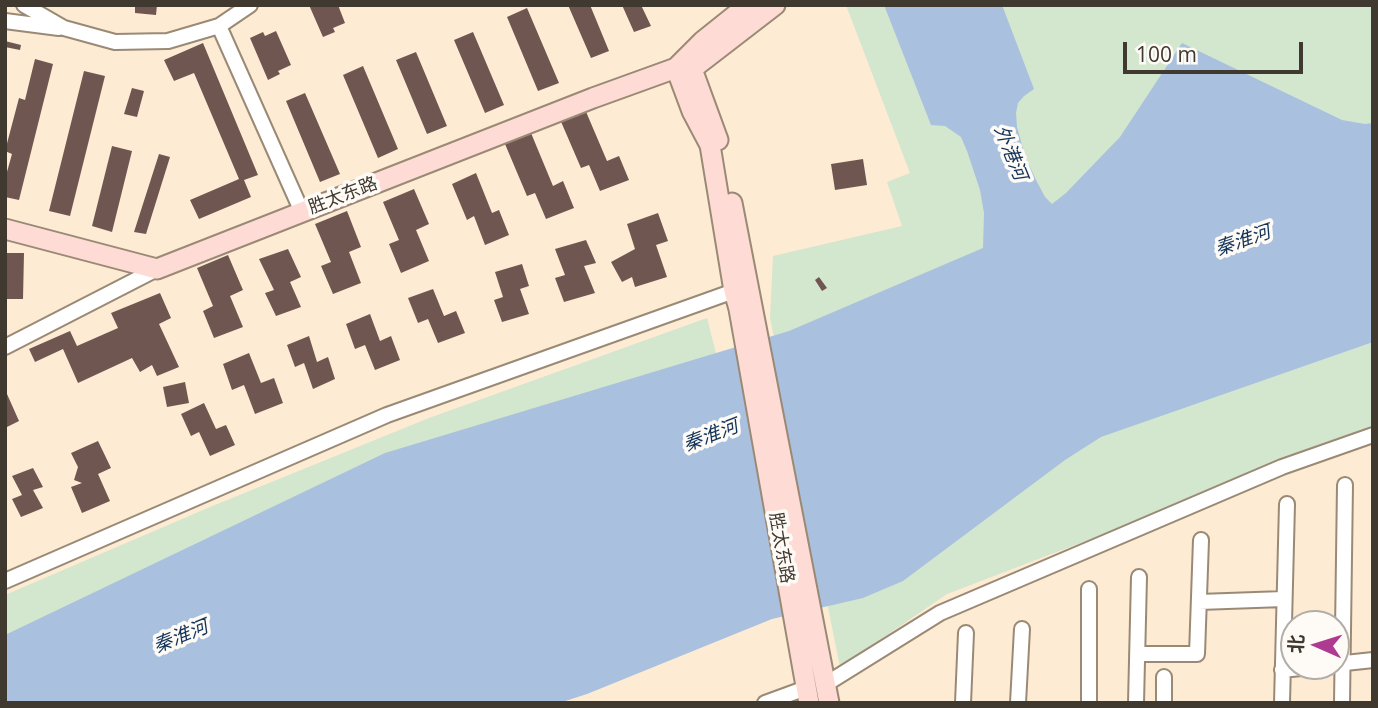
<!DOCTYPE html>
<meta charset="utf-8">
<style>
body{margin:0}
#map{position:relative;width:1378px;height:708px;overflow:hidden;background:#fdebd4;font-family:"Open Sans","Noto Sans SC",sans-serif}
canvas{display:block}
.frame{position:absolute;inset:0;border:7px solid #403930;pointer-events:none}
.north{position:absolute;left:1280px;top:610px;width:70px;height:70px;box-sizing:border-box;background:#fefaf6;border:2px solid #b2ada7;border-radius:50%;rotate:273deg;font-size:19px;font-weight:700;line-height:28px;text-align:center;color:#403930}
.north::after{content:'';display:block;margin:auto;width:24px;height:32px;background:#af3a91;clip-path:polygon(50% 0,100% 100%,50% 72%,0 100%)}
.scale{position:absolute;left:1123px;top:42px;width:180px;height:32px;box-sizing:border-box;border:4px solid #403930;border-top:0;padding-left:9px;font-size:21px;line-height:24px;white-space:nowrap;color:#403930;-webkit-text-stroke:5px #fefaf6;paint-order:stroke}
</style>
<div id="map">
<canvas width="1378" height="708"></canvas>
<div class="frame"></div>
<div class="north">北</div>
<div class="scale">100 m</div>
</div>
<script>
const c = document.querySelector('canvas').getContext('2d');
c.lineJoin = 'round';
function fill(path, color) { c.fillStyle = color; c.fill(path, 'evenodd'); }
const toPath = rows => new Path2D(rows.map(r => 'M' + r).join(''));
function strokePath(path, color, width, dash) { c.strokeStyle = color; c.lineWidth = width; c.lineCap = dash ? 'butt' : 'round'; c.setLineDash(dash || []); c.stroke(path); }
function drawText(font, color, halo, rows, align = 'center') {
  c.font = font + ' "Open Sans","Noto Sans SC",sans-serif'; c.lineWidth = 7; c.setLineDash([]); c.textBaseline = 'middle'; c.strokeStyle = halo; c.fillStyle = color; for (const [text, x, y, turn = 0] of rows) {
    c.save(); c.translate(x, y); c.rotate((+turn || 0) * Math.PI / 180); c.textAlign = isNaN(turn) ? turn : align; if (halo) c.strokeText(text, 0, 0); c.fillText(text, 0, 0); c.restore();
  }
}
fill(toPath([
 [846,5,1373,5,1373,426,1309,449,1135,522,947,594,840,667,770,318,773,256,902,226,887,182,910,173],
 [707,318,719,365,5,703,5,595,210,507,429,418]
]), '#d3e6ce');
fill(toPath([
 [884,5,1002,5,1034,89,1024,96,1018,103,1016,113,1017,127,1025,156,1036,180,1045,197,1052,204,1066,193,1120,137,1182,43,1342,120,1365,124,1373,123,1373,342,1101,437,1065,460,903,581,863,598,772,619,587,694,559,703,5,703,5,635,385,453,789,331,983,248,984,213,980,190,967,151,961,137,945,126,931,125]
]), '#a9c1df');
fill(toPath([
 [135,5,157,5,156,15,135,13],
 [309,5,338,5,345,23,333,28,335,32,323,37],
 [568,5,590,5,609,51,591,58],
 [622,5,641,5,651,26,634,32],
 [527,8,559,83,538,91,507,17],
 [276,31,291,65,278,71,280,74,268,80,250,38,263,32,265,36],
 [473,32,504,105,485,113,454,40],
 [5,41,21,45,20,50,5,47],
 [203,43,258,175,244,180,251,197,199,219,190,200,239,179,194,73,174,81,164,60],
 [416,52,447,126,427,134,396,60],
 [35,59,53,64,19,200,5,197,5,179,12,154,5,151,19,98,25,100],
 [363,66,398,149,378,158,343,75],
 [84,71,105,76,70,216,49,211],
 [132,88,144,91,137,117,124,114],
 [305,93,340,174,320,182,286,101],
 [584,107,607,161,619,156,629,180,600,191,589,165,581,168,559,117],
 [531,133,553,186,563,181,574,208,546,219,535,193,527,196,505,144],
 [112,146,132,151,112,232,92,226],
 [159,154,170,157,146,234,134,232],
 [863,159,867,185,835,190,831,164],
 [476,173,492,213,499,210,509,235,485,245,474,216,467,220,452,184],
 [414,189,429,224,416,230,429,261,401,273,389,244,399,240,383,202],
 [347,211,361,247,349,252,361,283,333,294,321,266,331,262,315,224],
 [658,213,668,241,656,245,667,277,635,287,632,277,622,282,611,262,635,249,627,224],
 [586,240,596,263,584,266,595,293,564,302,555,278,565,275,555,249],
 [288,249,301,277,290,282,301,307,276,316,265,293,274,290,259,259],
 [6,253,24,253,23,299,5,299],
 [228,255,243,290,230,296,243,327,214,338,203,311,213,306,197,268],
 [522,264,529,286,520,289,529,314,502,322,494,300,503,297,495,272],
 [819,277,827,288,822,291,815,280],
 [433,289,444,316,456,311,465,333,438,343,428,319,418,323,408,298],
 [160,293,171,318,159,324,179,367,157,376,152,365,140,372,132,358,78,383,63,349,35,362,29,349,70,331,77,346,118,328,111,313],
 [370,314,380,341,391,336,400,360,375,370,365,345,355,349,346,324],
 [309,336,317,362,328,357,335,379,313,389,304,363,295,367,287,345],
 [249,353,261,383,274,378,283,403,255,414,244,385,232,390,223,364],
 [185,382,189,403,167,407,163,387],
 [7,394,19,421,5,428,5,395],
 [204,403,216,429,226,425,235,445,210,456,199,432,191,436,181,414],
 [98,441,111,468,98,474,110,501,82,513,71,487,82,483,74,480,78,467,71,453],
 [33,468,43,487,33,490,43,508,21,517,12,499,22,495,12,476]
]), '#705651');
const street = toPath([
 [24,5,64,28,115,42,168,41,219,26,250,5],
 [5,21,59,28],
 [219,26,302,212],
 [5,347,157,269],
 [5,581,387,415,734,291,741,290],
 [1199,602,1284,599],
 [1137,654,1197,654,1201,540],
 [1336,664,1373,660],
 [1282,670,1320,666],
 [826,684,940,613,1282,467,1373,435],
 [765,703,806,688],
 [963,703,966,633],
 [1018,703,1022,629],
 [1089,703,1089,589],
 [1136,703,1139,577],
 [1164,703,1164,677],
 [1282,703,1287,504],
 [1342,703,1345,485]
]);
const secondary = toPath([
 [748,5,703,41,676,68,692,111,710,145,734,291,739,309,809,703],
 [692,69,718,140],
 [732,203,829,703],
 [5,229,157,269,593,98,676,68,692,69,775,5]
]);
strokePath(street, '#9a8a75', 18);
strokePath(secondary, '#9a8a75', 23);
strokePath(street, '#fff', 14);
strokePath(secondary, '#fedcd5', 19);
drawText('18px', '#403930', '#fefaf6', [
 ["胜太东路",343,196,-21],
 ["胜太东路",781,548,80]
]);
drawText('italic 19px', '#11335a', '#fefaf6', [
 ["外港河",1010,153,68],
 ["秦淮河",1243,241,-19],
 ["秦淮河",711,436,-21],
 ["秦淮河",181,637,-22]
]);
</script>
